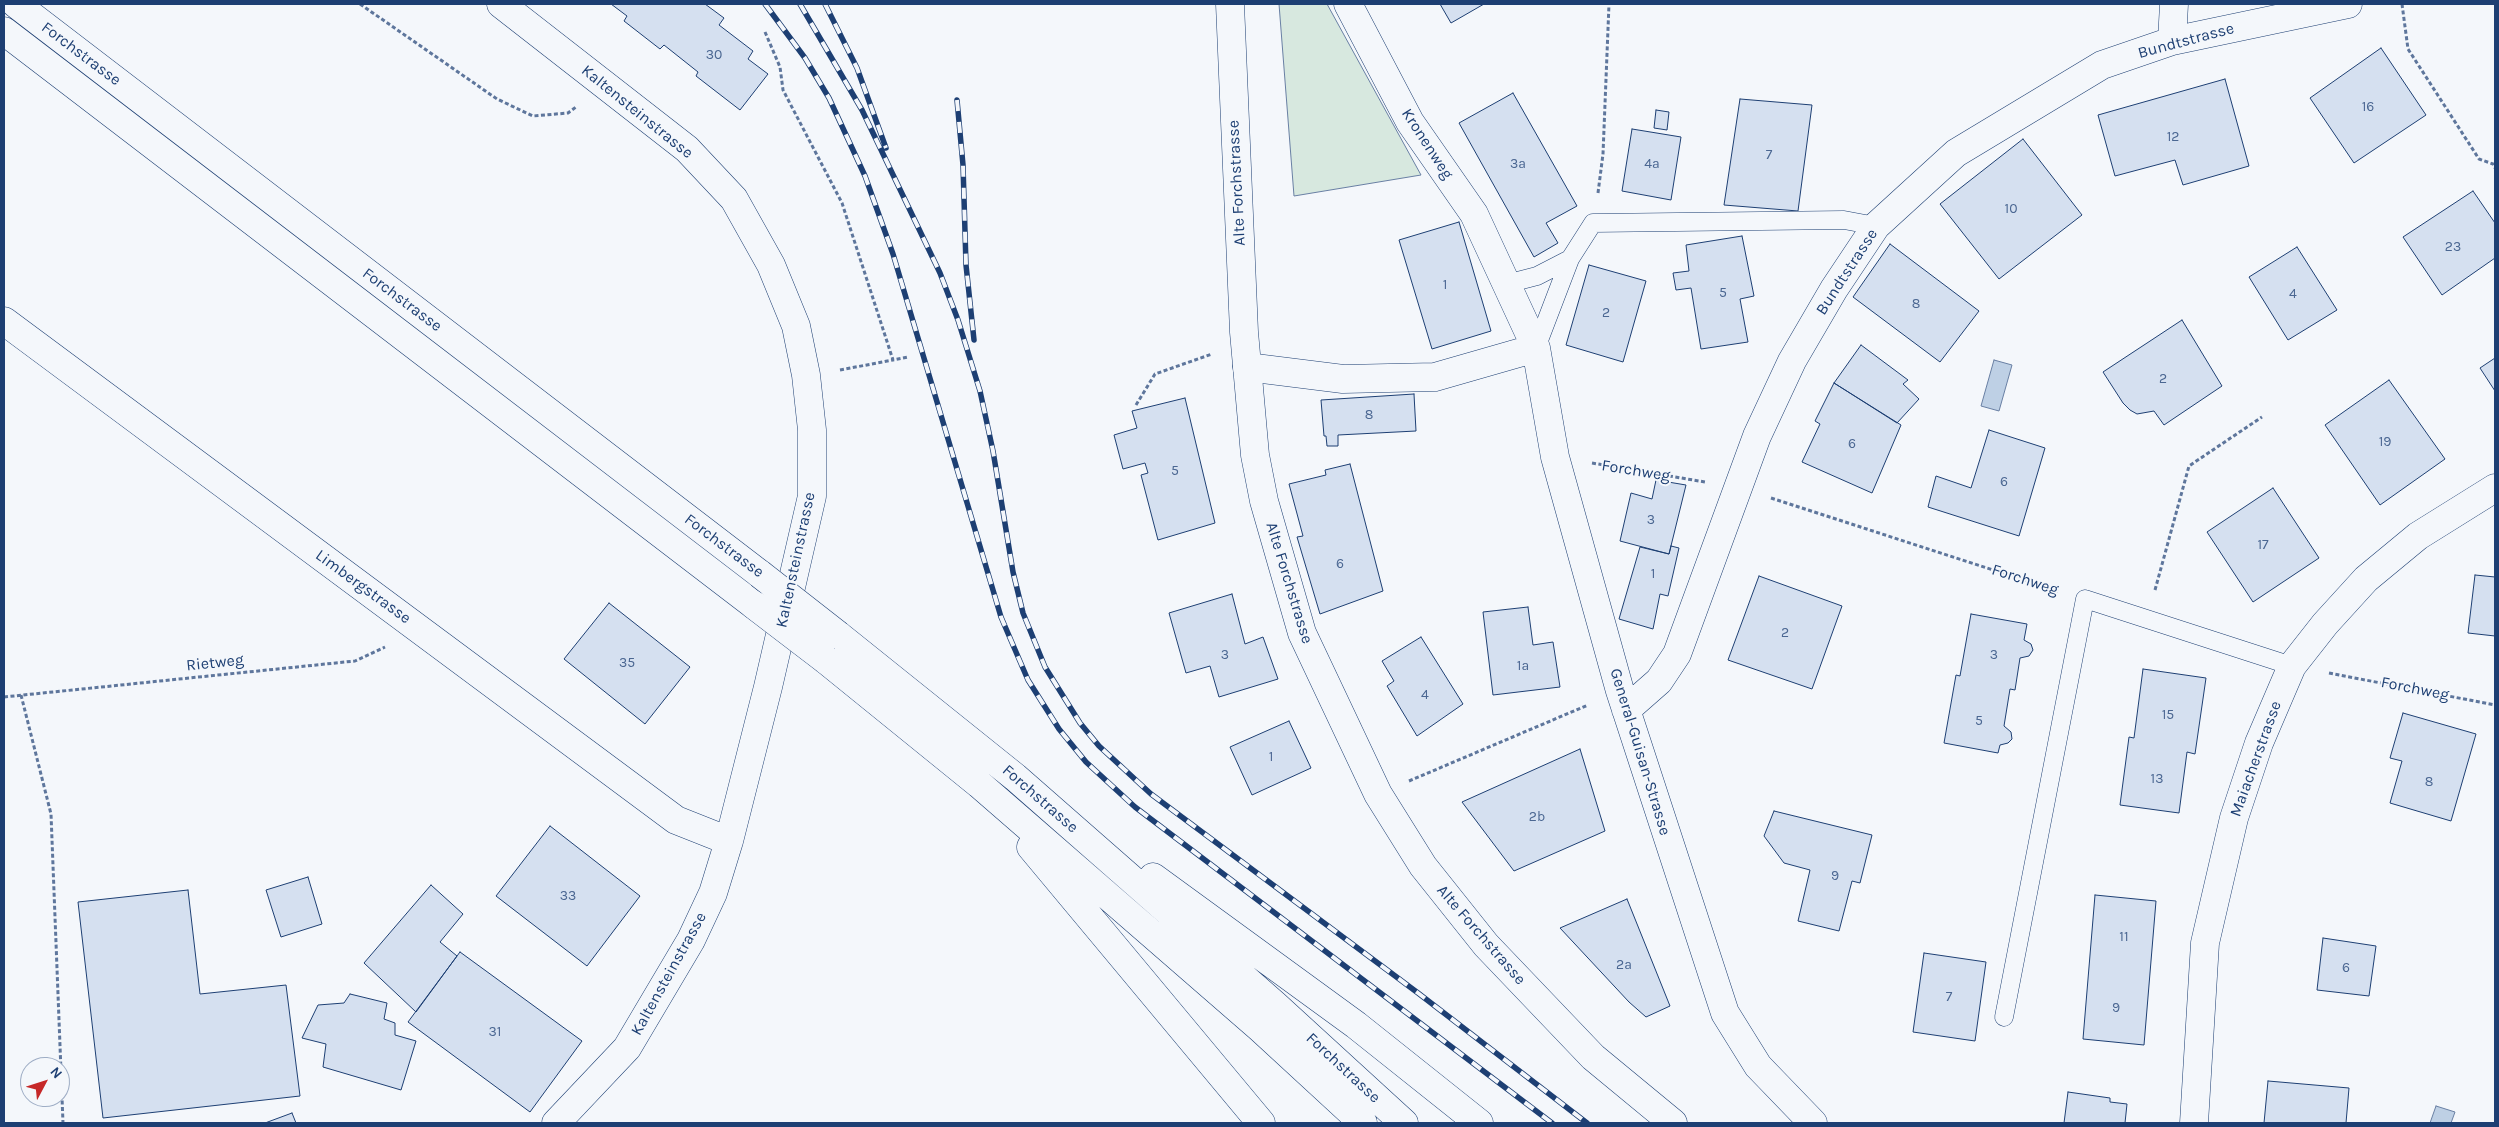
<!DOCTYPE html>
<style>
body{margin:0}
#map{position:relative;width:2499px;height:1127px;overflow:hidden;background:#f4f7fb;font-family:Karla,sans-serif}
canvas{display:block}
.frame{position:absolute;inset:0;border:5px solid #1d3f73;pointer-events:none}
.north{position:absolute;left:20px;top:1057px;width:50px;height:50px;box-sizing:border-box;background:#f4f7fb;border:1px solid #9eadc5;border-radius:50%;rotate:50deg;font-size:14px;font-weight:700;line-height:20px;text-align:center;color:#1d3f73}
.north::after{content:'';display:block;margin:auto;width:18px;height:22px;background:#c62828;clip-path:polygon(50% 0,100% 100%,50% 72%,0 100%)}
</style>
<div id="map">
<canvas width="2499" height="1127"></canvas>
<div class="frame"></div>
<div class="north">N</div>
</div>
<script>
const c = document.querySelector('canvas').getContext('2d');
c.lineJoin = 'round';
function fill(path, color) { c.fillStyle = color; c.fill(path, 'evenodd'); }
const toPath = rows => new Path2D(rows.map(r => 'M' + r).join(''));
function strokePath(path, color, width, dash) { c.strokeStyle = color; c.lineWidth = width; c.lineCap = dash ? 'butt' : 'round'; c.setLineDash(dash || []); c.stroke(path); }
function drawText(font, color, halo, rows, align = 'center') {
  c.font = font + ' Karla,sans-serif'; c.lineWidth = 4; c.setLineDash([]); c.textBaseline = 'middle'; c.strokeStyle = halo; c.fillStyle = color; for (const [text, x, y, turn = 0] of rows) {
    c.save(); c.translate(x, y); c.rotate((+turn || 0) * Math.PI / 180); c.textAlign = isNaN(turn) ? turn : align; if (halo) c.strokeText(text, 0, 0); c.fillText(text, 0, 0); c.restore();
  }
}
const green = toPath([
 [1279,4,1327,4,1421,175,1294,196,1279,4]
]);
fill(green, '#d7e8df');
strokePath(green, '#687fa3', 1);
const water = toPath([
 [1994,360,2012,365,1999,411,1981,406,1994,360],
 [2436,1106,2455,1112,2451,1123,2430,1123,2436,1106]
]);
fill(water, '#bed0e5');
strokePath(water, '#687fa3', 1);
const building = toPath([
 [611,4,705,4,724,18,719,25,753,51,748,59,768,74,740,110,696,76,698,72,664,45,660,49,624,21,627,16,611,4],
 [1440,4,1484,4,1451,23,1440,4],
 [2381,48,2426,115,2354,163,2310,98,2381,48],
 [2225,79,2249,166,2183,185,2175,160,2115,176,2098,115,2225,79],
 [1513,93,1577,206,1546,223,1558,243,1534,257,1459,123,1513,93],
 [1740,99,1812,105,1798,211,1724,205,1740,99],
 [1656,110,1669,112,1667,130,1654,128,1656,110],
 [1632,129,1681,137,1671,200,1622,191,1632,129],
 [2023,139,2082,215,1999,279,1940,204,2023,139],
 [2473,191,2495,223,2495,258,2442,295,2403,237,2473,191],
 [1459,222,1491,331,1432,349,1399,240,1459,222],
 [1742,236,1754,296,1740,299,1748,342,1701,349,1691,288,1676,290,1673,273,1689,271,1686,245,1742,236],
 [1890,244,1979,311,1940,362,1853,297,1890,244],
 [2297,247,2337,310,2288,340,2249,277,2297,247],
 [1589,265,1646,281,1623,362,1566,345,1589,265],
 [2182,320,2222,386,2164,425,2154,411,2137,414,2130,410,2123,403,2103,372,2182,320],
 [1861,345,1908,380,1903,384,1919,399,1897,423,1834,383,1861,345],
 [2495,358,2495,391,2480,368,2495,358],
 [2389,380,2445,459,2380,505,2325,425,2389,380],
 [1834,383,1901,425,1872,493,1802,462,1820,424,1815,421,1834,383],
 [1414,394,1416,431,1338,435,1338,446,1327,446,1326,436,1324,436,1321,400,1414,394],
 [1185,398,1215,523,1158,540,1141,475,1148,473,1145,463,1123,469,1114,435,1137,428,1132,411,1185,398],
 [1989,430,2045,448,2019,536,1928,507,1936,476,1971,488,1989,430],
 [1350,464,1383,591,1320,614,1297,537,1303,536,1289,484,1326,475,1325,470,1350,464],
 [1656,480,1686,485,1669,554,1620,541,1631,493,1652,499,1656,480],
 [2273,488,2319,558,2253,602,2207,532,2273,488],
 [1671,546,1679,548,1668,596,1660,594,1653,629,1619,619,1640,547,1669,554,1671,546],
 [2475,575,2495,577,2495,636,2468,633,2475,575],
 [1759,576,1842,606,1812,689,1728,660,1759,576],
 [1232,594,1245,644,1263,637,1278,679,1219,697,1210,666,1186,673,1169,613,1232,594],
 [609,603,690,667,645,724,564,659,609,603],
 [1528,607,1533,645,1553,642,1560,687,1493,695,1483,612,1528,607],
 [1971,614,2027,624,2024,640,2031,644,2033,650,2029,656,2020,658,2015,690,2010,689,2004,726,2011,732,2012,739,2008,743,2000,745,1998,753,1944,743,1956,675,1960,676,1971,614],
 [1421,637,1463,704,1417,736,1387,686,1394,681,1382,661,1421,637],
 [2143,669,2206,678,2195,754,2187,752,2179,813,2120,805,2129,737,2134,738,2143,669],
 [2403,713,2476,734,2451,821,2390,803,2402,761,2390,758,2403,713],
 [1289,721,1311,768,1252,795,1230,747,1289,721],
 [1580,749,1605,831,1514,871,1462,802,1580,749],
 [1774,811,1872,835,1860,883,1852,881,1839,931,1798,921,1810,870,1784,863,1764,836,1774,811],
 [550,826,640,896,587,966,496,896,550,826],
 [308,877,322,924,281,937,266,890,308,877],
 [431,885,463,914,440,942,457,956,416,1012,364,963,431,885],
 [188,890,200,994,286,985,300,1096,103,1118,78,902,188,890],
 [2095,895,2156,901,2144,1045,2083,1039,2095,895],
 [1627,899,1670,1006,1646,1017,1629,1002,1560,928,1627,899],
 [2323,938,2376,946,2369,996,2317,990,2323,938],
 [460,952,582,1041,530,1112,408,1022,460,952],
 [1924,953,1986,962,1975,1041,1913,1032,1924,953],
 [350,994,387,1003,384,1019,395,1023,395,1035,416,1041,401,1090,323,1067,326,1044,302,1038,318,1005,344,1003,350,994],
 [2268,1081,2349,1088,2346,1123,2264,1123,2268,1081],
 [2068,1092,2110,1098,2110,1102,2127,1104,2125,1123,2064,1123,2068,1092],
 [292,1113,296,1123,265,1123,292,1113]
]);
fill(building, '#d5e0f0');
strokePath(building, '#1d3f73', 1);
const service = toPath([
 [1506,284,1537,276,1570,259],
 [1536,348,1570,259,1593,223,1844,220,1876,226],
 [2004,1017,2085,599,2292,666]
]);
const minor = toPath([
 [1348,4,1410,122,1474,214,1536,348,1555,457,1620,691,1725,1013,1758,1066,1813,1123],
 [2172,41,2174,4],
 [1247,367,1343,379,1435,377,1536,348],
 [1626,710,1659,681,1677,654,1757,436,1792,361,1834,289,1876,226,1956,153,2102,65,2172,41,2348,4],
 [2194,1123,2205,943,2234,818,2259,743,2292,666,2325,624,2366,579,2418,536,2495,488]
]);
const tertiary = toPath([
 [501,4,687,149,734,199,771,265,796,326,806,375,812,430,812,496,768,687,729,841,713,893,691,940,627,1048,556,1123],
 [1230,4,1244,332,1255,455,1264,501,1302,633,1378,794,1423,866,1486,945,1593,1057,1673,1123],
 [4,321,676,820,729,841]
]);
const trunk = toPath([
 [16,4,760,574],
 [4,31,754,605],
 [838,635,1015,777,1275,1005,1404,1123],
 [826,660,979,784,1261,1029,1363,1123],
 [1031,847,1261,1123],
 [1153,877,1356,1025,1479,1123]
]);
strokePath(service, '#1d3f73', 19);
strokePath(minor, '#1d3f73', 29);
strokePath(tertiary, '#1d3f73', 29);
strokePath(trunk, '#1d3f73', 29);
strokePath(toPath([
 [360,4,497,99,533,116,568,113,576,107],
 [2402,4,2408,49,2479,159,2493,164,2495,168],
 [765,32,780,67,783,90,842,203,893,360,908,357],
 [1598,193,1603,154,1609,4],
 [840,370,893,360],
 [1136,405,1155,374,1212,354],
 [1592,463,1705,482],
 [1771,498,2058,591],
 [2155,590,2189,466,2262,417],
 [2329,673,2495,705],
 [21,695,51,814,63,1123],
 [4,697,355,661,385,647],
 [1409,781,1588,705]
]), '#5e769c', 3, [4, 2.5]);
strokePath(service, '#f4f7fb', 18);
strokePath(minor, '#f4f7fb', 28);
strokePath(tertiary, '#f4f7fb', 28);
strokePath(trunk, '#f4f7fb', 28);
const rail = toPath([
 [765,4,805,58,829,98,865,176,893,254,1001,617,1028,680,1059,729,1086,762,1135,807,1552,1123],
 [800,4,862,110,940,273,958,320,980,391,993,451,1013,572,1023,613,1045,667,1080,723,1099,746,1151,794,1418,993,1587,1123],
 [825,4,857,68,886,148],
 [957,100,963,165,966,265,974,340]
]);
strokePath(rail, '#1d3f73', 5.5);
strokePath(rail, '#f4f7fb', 4, [11]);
const trunkBridge = toPath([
 [760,574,838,635],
 [754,605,826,660]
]);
strokePath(trunkBridge, '#1d3f73', 29, []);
strokePath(trunkBridge, '#f4f7fb', 28);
drawText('14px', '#4b6792', null, [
 ["30",714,55],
 ["16",2368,107],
 ["12",2173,137],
 ["7",1769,155],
 ["3a",1518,164],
 ["4a",1652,164],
 ["10",2011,209],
 ["23",2453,247],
 ["1",1445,285],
 ["5",1723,293],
 ["4",2293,294],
 ["8",1916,304],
 ["2",1606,313],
 ["2",2163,379],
 ["8",1369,415],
 ["19",2385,442],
 ["6",1852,444],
 ["5",1175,471],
 ["6",2004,482],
 ["3",1651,520],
 ["17",2263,545],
 ["6",1340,564],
 ["1",1653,574],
 ["2",1785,633],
 ["3",1225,655],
 ["3",1994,655],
 ["35",627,663],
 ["1a",1523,666],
 ["4",1425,695],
 ["15",2168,715],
 ["5",1979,721],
 ["1",1271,757],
 ["13",2157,779],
 ["8",2429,782],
 ["2b",1537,817],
 ["9",1835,876],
 ["33",568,896],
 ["11",2124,937],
 ["2a",1624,965],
 ["6",2346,968],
 ["7",1949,997],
 ["9",2116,1008],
 ["31",495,1032]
]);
drawText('16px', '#1d3f73', '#f4f7fb', [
 ["Bundtstrasse",2186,41,-15],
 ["Forchstrasse",81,54,37],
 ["Kaltensteinstrasse",637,112,39],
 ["Kronenweg",1427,144,57],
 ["Alte Forchstrasse",1237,183,-93],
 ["Bundtstrasse",1847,272,-57],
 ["Forchstrasse",402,300,37],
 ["Forchweg",1636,471,9],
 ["Forchstrasse",724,546,37],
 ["Kaltensteinstrasse",796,560,-78],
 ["Forchweg",2025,580,18],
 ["Alte Forchstrasse",1289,583,73],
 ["Limbergstrasse",363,587,36],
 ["Rietweg",215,663,-6],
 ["Forchweg",2415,689,11],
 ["General-Guisan-Strasse",1640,752,73],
 ["Maiacherstrasse",2256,759,-70],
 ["Forchstrasse",1040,799,41],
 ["Alte Forchstrasse",1481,935,49],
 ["Kaltensteinstrasse",669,974,-61],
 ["Forchstrasse",1343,1068,43]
]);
</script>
